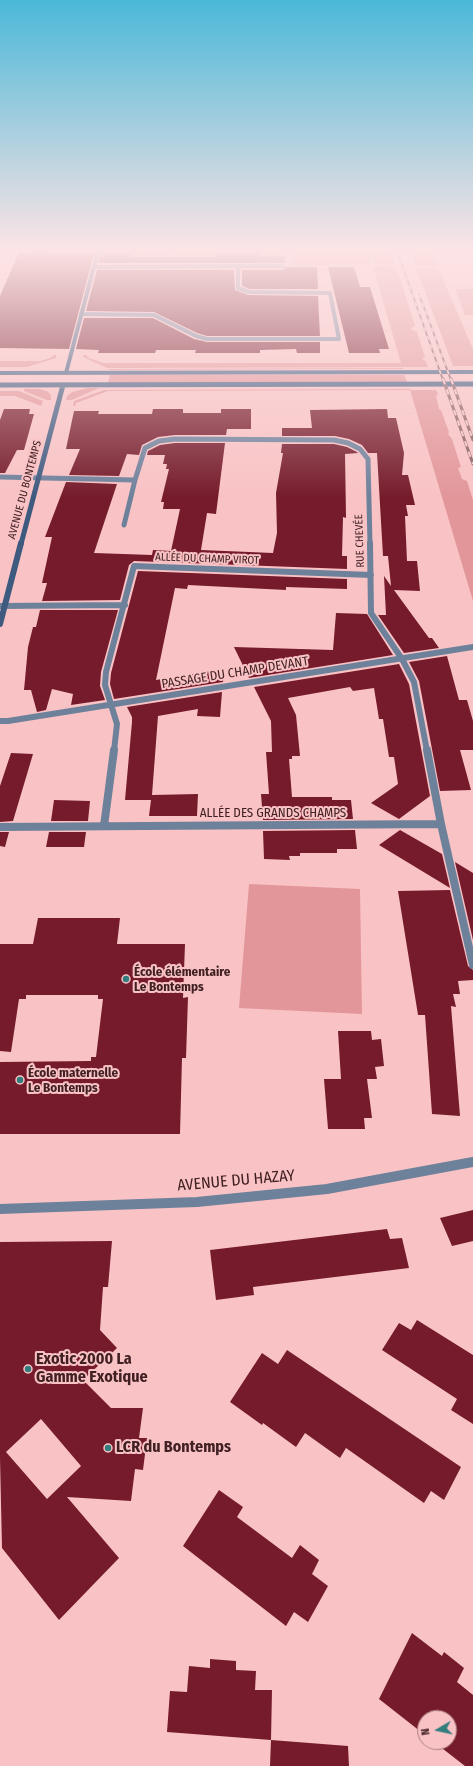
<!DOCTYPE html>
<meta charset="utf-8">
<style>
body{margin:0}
#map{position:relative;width:473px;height:1766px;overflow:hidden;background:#f9c3c5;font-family:"Fira Sans Condensed",sans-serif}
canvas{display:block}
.north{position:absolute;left:417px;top:1710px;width:40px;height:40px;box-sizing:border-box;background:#f9c3c5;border:1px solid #af8284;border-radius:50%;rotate:261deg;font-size:11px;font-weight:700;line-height:16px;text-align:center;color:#412023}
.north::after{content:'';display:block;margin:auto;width:14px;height:18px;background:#347d7e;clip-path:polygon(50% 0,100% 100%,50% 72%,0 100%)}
</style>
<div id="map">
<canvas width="473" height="1766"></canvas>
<div class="north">N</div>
</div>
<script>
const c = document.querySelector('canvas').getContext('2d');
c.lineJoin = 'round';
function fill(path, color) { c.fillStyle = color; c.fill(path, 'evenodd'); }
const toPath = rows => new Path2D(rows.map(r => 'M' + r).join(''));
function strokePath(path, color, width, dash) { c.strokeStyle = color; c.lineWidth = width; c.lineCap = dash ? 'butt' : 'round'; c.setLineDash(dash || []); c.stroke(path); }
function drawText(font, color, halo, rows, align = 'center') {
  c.font = font + ' "Fira Sans Condensed",sans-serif'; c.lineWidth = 4; c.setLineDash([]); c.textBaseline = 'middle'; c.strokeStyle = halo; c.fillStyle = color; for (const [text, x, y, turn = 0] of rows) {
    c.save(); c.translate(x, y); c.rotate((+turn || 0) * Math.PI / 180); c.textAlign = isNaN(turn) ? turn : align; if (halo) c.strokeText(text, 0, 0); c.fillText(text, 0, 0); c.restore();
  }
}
fill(toPath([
 [132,251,159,253,171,252,169,257,135,257,129,256],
 [174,251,234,251,234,252,217,254,215,256,211,257,176,257,176,256,174,255],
 [240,251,287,251,286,262,261,257,252,252,240,252],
 [293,251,390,251,394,261,392,265,380,264,373,263,371,259,370,264,292,266],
 [410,251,432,251,438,266,416,266],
 [380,266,393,267,394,270,398,272,415,326,411,328,412,330,417,332,425,357,422,358,426,362,428,367,107,368,83,357,83,355,87,355,87,357,103,363,401,363,373,267],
 [416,268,439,270,473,349,473,366,453,366],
 [455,289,473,289,473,315,465,315],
 [53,355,56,355,56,358,27,367,0,367,0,361,41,361,52,357],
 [403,368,403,369,109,370,109,369],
 [110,375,404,375,407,382,108,383],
 [88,388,99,388,72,400,66,400,67,396,72,392],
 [24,389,39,389,47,391,51,395,51,400,47,400,24,391],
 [410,389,410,390,436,390,438,394,436,396,439,409,441,410,449,432,448,434,452,439,461,467,458,468,462,479,467,481,473,500,473,601,410,390,108,391,76,403,75,406,73,406,74,401,104,390],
 [0,391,19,391,43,401,41,406,15,396,0,396],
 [249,884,360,889,362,1014,239,1008]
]), '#e2969a');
fill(toPath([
 [29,251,94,253,69,349,0,348,0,296,19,252,29,252],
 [101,253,131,253,131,257,215,257,217,254,222,253,253,253,260,254,259,257,284,256,285,263,98,263],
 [286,267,317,267,318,289,250,289,242,286,242,270,283,270],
 [328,267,354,267,360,287,370,287,389,349,379,349,380,353,349,353],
 [97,270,234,270,235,290,248,295,318,296,320,336,207,336,197,333,154,312,86,311],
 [84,318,153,318,194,339,207,342,320,342,320,353,297,353,296,349,260,350,260,353,195,353,196,350,156,350,155,353,98,353,99,350,76,349],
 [4,409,30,409,29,414,34,414,24,450,17,450,5,473,0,473,0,420],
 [153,409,183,409,183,413,221,413,221,409,251,409,251,429,227,429,226,435,175,435,158,437,142,445,139,455,127,454,119,476,69,475,80,449,66,449,74,411,99,411,98,414,152,414],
 [387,409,388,418,396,418,404,453,402,475,408,475,415,505,406,505,408,516,405,516,407,561,417,561,420,591,394,590,429,638,432,638,439,648,404,653,378,615,386,615,384,576,391,586,388,556,383,556,377,453,368,453,362,445,349,439,335,436,282,436,282,428,312,428,310,410],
 [175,443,225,443,216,514,207,513,201,550,273,553,277,533,276,493,283,453,281,453,282,444,334,444,347,447,357,452,358,453,345,454,346,516,346,518,343,517,342,556,347,556,347,569,134,561,129,565,120,600,42,601,47,583,42,583,52,537,45,537,66,482,117,484,94,553,152,555,153,550,171,551,180,509,163,509,164,502,161,502,169,469,166,469,167,464,163,464,165,455,147,455,148,451,160,445],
 [138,571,347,579,347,589,286,587,286,590,188,585,187,589,175,588,156,680,224,669,223,682,114,699,110,684,111,673],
 [40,610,118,610,101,672,100,686,105,700,71,705,73,694,52,689,46,710,37,712,31,690,24,690,28,647,33,627,36,627],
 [336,613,367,614,393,655,249,678,234,647,333,650],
 [447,656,459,700,467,700,473,721,473,750,460,750,471,790,440,791,419,681,409,662],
 [399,664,409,684,430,796,399,819,371,803,398,784,394,757,389,757,383,719,379,719,374,688,353,691,350,687,288,698,296,715,300,756,292,756,292,759,289,759,292,797,332,797,332,800,351,800,353,819,263,820,261,794,269,794,266,752,272,752,271,721,254,687],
 [222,692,220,717,197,716,198,709,158,716,152,795,198,794,197,816,149,816,151,800,125,800,132,722,132,717,127,707],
 [11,753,33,754,13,821,0,822,0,786],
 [54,800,90,801,88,821,51,821],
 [355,830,357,849,337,849,337,853,300,853,300,856,289,856,290,860,264,859,263,831],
 [400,830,442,854,450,888,379,845],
 [0,832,9,832,5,847,0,846],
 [49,832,86,832,84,847,46,847],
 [455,862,473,873,473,940],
 [450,890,468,966,473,970,473,980,458,981,460,994,453,994,456,1007,451,1006,460,1116,432,1114,425,1015,418,1015,398,891],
 [38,918,120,918,117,944,185,944,183,998,188,997,186,1058,182,1058,180,1134,0,1134,0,1062,91,1061,91,1057,96,1057,103,999,98,999,98,995,26,995,26,999,19,999,11,1052,0,1051,0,944,33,944],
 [338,1031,371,1031,372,1040,381,1039,384,1066,375,1067,377,1079,367,1079,372,1118,364,1118,365,1129,328,1129,324,1079,341,1079],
 [473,1210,473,1241,452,1246,440,1218],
 [387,1229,390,1239,402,1238,409,1268,253,1287,254,1295,216,1300,210,1250],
 [112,1241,108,1287,103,1287,100,1330,117,1348,83,1380,111,1408,143,1408,139,1438,147,1438,143,1470,135,1469,131,1501,67,1497,119,1558,59,1620,2,1548,0,1458,0,1242],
 [41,1419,81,1466,47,1499,6,1452],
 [417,1320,473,1355,473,1424,451,1410,457,1399,382,1350,399,1323,411,1330],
 [287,1350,461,1467,444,1500,431,1491,424,1503,346,1448,340,1458,305,1433,296,1447,263,1423,262,1425,230,1402,262,1353,278,1364],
 [219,1490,243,1507,237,1517,292,1558,300,1545,319,1560,312,1574,328,1586,308,1622,294,1612,286,1626,183,1546],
 [412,1633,442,1656,444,1652,464,1668,457,1682,473,1695,473,1766,465,1766,434,1742,449,1742,449,1718,425,1718,425,1735,379,1699],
 [210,1659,236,1661,236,1670,256,1671,255,1690,272,1690,271,1740,167,1732,170,1691,187,1692,189,1666,210,1668],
 [271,1740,348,1746,349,1766,270,1766]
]), '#751b2b');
strokePath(toPath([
 [94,267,283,266],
 [81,314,154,315,196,336,207,339,339,339,330,293,249,292,238,288,238,266]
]), '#6e819b', 4);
strokePath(toPath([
 [0,477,135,480,145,448,159,441,175,439,334,440,348,443,360,449,368,459,370,544],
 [124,525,135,480]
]), '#6e819b', 5);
strokePath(toPath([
 [370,543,371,613,402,659,414,682,427,751],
 [0,606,125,605],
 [0,721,8,721,473,647],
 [114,751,117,724,105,685,106,672,134,566,371,575]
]), '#6e819b', 6);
strokePath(toPath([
 [427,750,441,824,473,965],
 [104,826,114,750],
 [0,827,441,824]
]), '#6e819b', 8);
strokePath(toPath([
 [0,1209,197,1202,327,1189,473,1162]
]), '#6e819b', 10);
strokePath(toPath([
 [0,373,473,372],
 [66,373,98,251]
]), '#3e5a7f', 4);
strokePath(toPath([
 [0,385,473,384],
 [21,544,63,385]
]), '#3e5a7f', 5);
strokePath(toPath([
 [0,624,21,543]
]), '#3e5a7f', 6);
const railFar1 = toPath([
 [397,251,443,380],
 [419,294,451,380]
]);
const rail = toPath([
 [443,379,473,464],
 [451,379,473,440]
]);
strokePath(railFar1, '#896063', 2);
strokePath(rail, '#896063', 3);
strokePath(railFar1, '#f9c3c5', 1.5, [4.5]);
strokePath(rail, '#f9c3c5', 2, [5.5]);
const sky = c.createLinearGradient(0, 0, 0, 498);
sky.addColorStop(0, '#4bb8d8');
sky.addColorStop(0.5, '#fce4e5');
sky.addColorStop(1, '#fce4e500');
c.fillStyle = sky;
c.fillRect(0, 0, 473, 498);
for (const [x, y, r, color] of [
 [126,979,4,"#347d7e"],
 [20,1080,4,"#347d7e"],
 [28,1369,4,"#347d7e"],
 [108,1448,4,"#347d7e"]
]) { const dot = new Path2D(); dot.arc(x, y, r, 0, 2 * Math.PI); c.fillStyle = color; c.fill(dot); strokePath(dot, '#f9c3c5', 1.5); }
drawText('11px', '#412023', '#f9c3c5', [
 ["AVENUE DU BONTEMPS",25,490,-75],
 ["RUE CHEVÉE",360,541,-92],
 ["ALLÉE DU CHAMP VIROT",207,559,2]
]);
drawText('13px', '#412023', '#f9c3c5', [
 ["PASSAGE DU CHAMP DEVANT",235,673,-9],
 ["ALLÉE DES GRANDS CHAMPS",273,813]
]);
drawText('bold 13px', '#412023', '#f9c3c5', [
 ["École élémentaire",134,972],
 ["Le Bontemps",134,987],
 ["École maternelle",28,1073],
 ["Le Bontemps",28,1088]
], 'left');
drawText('16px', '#412023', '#f9c3c5', [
 ["AVENUE DU HAZAY",236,1181,-5]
]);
drawText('bold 16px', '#412023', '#f9c3c5', [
 ["Exotic 2000 La",36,1360],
 ["Gamme Exotique",36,1378],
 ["LCR du Bontemps",116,1448]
], 'left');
</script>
